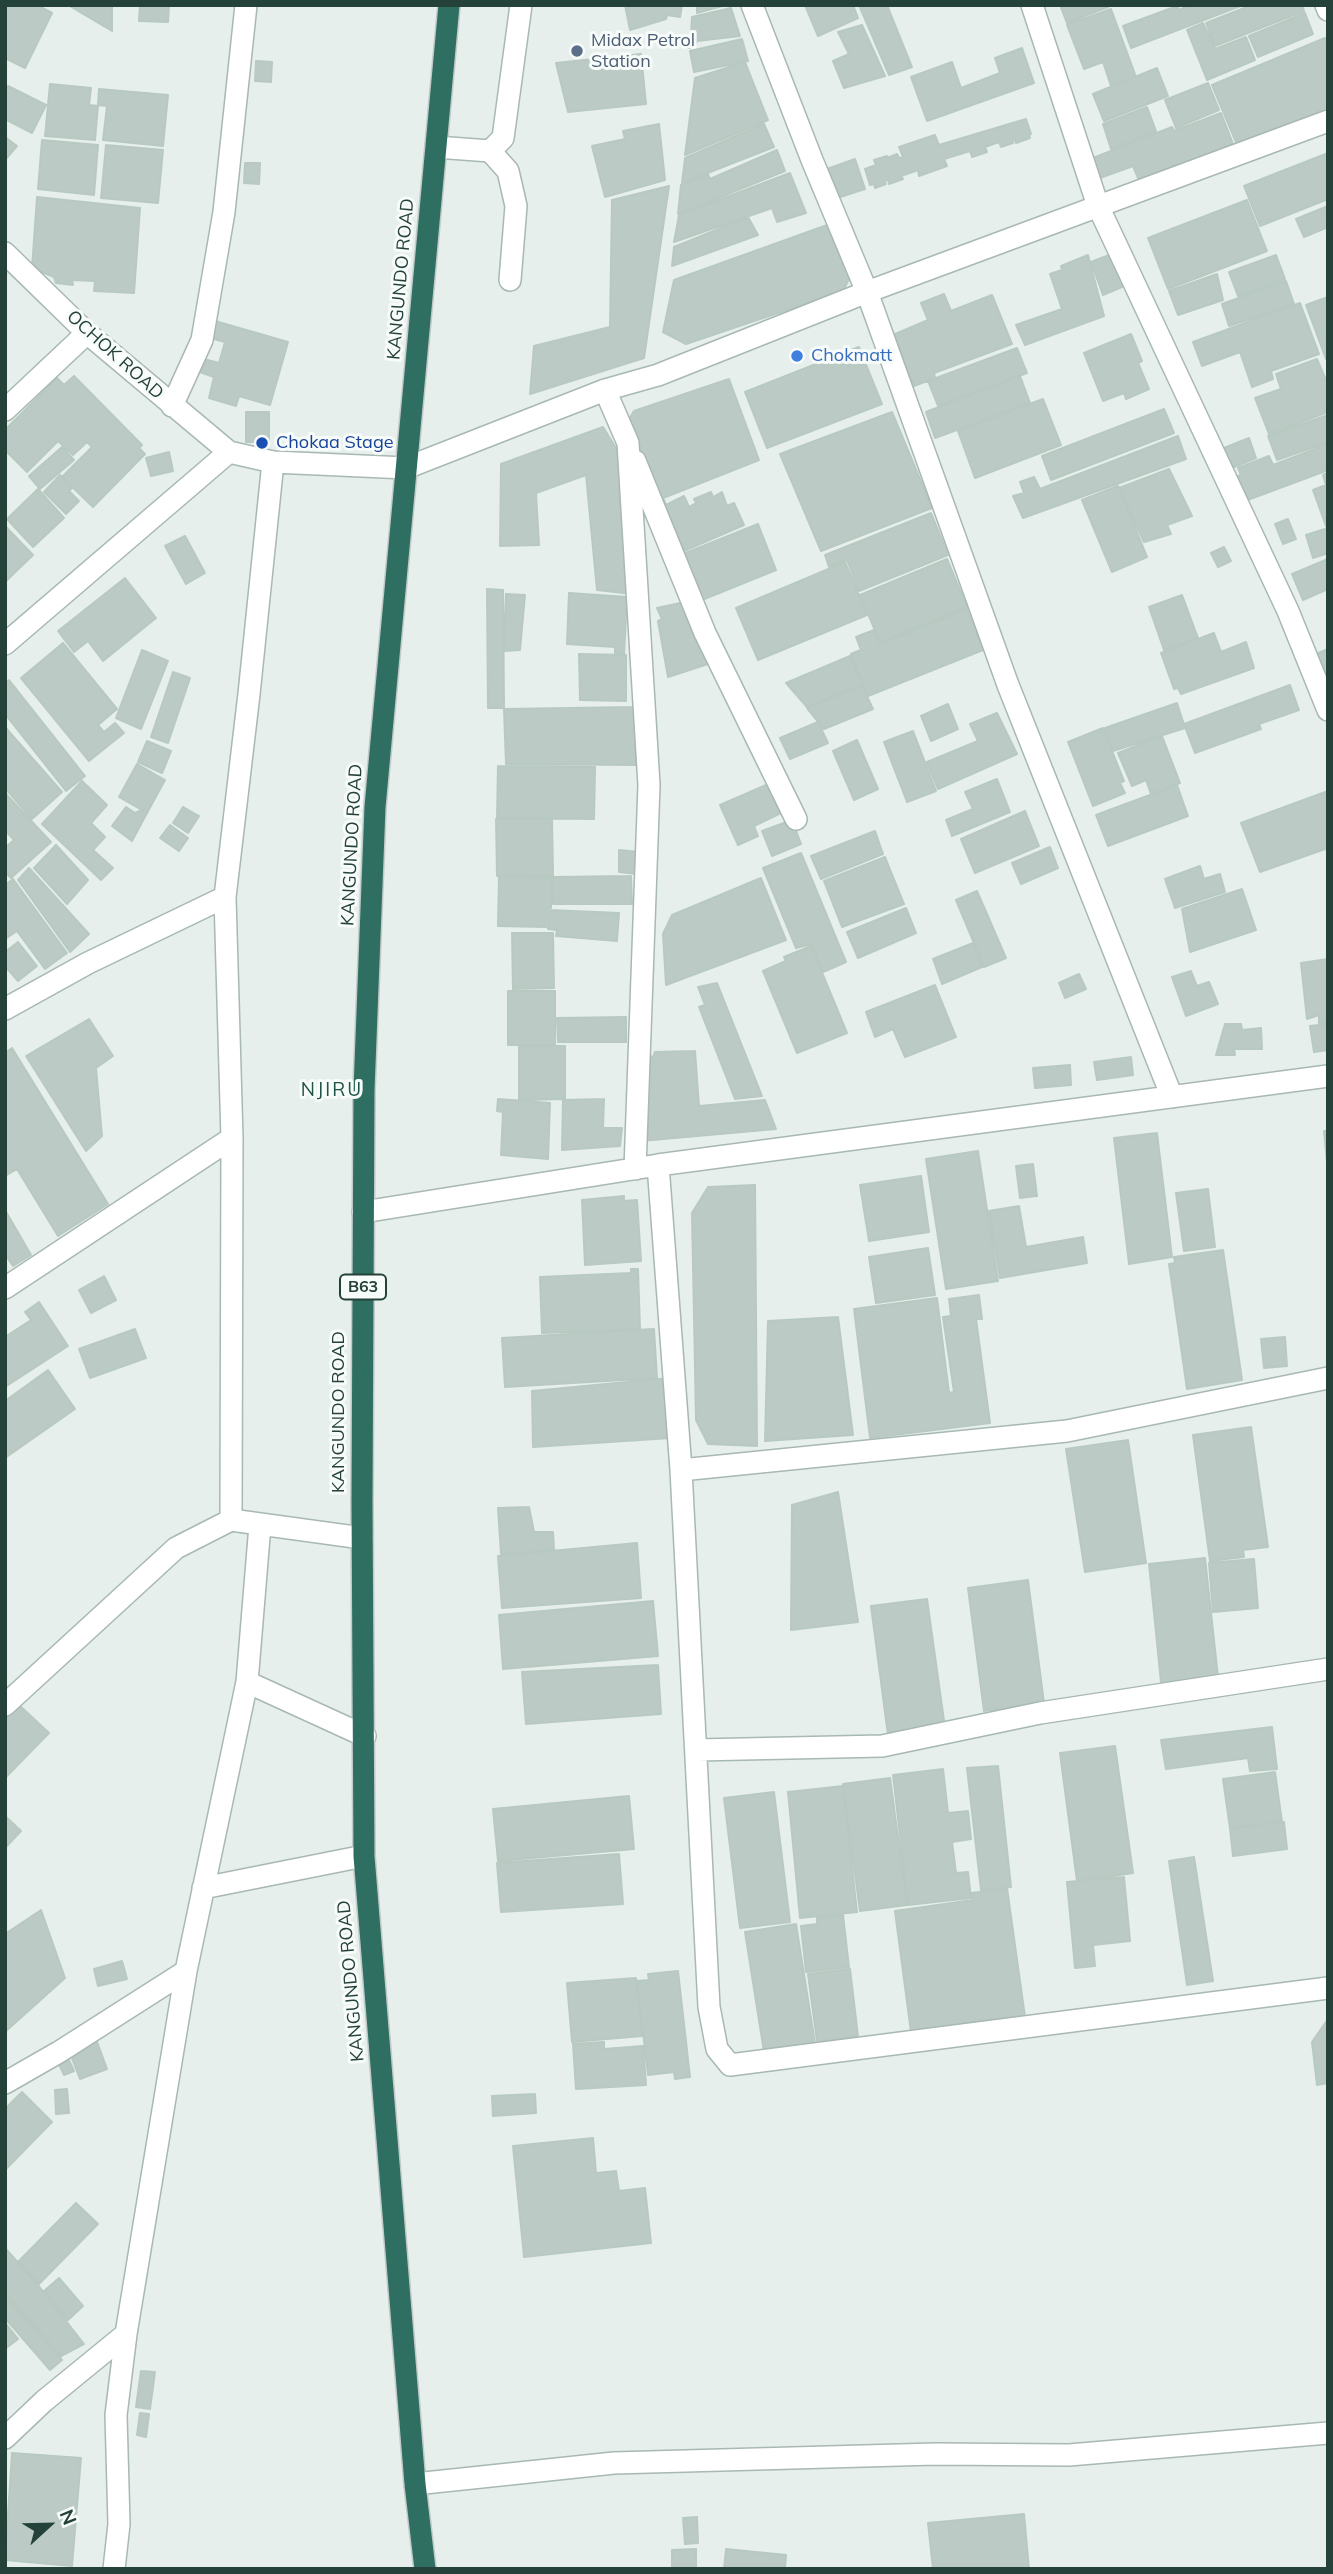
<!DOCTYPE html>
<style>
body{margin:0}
#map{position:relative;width:1333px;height:2574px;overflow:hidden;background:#e6efeb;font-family:Mulish,sans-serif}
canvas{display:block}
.frame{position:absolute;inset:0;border:7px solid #24423a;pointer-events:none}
.north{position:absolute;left:14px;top:2490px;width:70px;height:70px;-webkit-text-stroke:5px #f7fbf9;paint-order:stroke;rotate:68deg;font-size:19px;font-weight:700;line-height:28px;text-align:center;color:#24423a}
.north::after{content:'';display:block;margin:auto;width:24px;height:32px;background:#24423a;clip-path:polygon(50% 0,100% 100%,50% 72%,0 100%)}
</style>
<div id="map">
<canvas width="1333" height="2574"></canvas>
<div class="frame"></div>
<div class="north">N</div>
</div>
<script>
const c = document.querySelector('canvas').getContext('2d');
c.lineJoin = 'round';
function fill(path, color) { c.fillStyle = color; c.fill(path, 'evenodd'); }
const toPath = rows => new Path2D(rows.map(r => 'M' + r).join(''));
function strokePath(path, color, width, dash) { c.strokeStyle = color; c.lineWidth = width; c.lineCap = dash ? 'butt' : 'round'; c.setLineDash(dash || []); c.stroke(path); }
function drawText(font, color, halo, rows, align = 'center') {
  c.font = font + ' Mulish,sans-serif'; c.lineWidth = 6; c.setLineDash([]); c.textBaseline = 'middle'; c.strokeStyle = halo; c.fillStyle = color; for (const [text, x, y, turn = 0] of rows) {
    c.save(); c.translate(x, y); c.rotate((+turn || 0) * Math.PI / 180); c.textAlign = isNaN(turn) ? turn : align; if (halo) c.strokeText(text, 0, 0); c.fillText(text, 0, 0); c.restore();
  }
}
const building = toPath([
 [5,5,37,5,52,13,25,68,5,58,5,5],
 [68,5,112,5,112,31,68,5],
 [140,5,169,5,168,22,139,21,140,5],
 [625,5,682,5,680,17,667,15,666,19,630,30,625,5],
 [697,5,721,5,722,6,697,13,697,5],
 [805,5,853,5,858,18,818,36,805,5],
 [859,5,887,5,912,67,889,75,859,5],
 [1060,5,1108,5,1108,7,1067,23,1060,5],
 [1191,5,1243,5,1131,48,1123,26,1177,6,1179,10,1191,5],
 [1252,5,1302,5,1304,11,1215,46,1206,23,1252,5],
 [731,8,740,36,697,41,694,48,685,48,687,36,691,36,692,17,731,8],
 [1111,9,1136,77,1111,86,1103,62,1084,69,1067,25,1111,9],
 [1305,13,1313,34,1258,57,1249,36,1305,13],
 [1203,23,1215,49,1246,37,1255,60,1207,80,1187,30,1203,23],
 [862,25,885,76,844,88,833,61,849,54,838,32,862,25],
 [1325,38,1328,45,1328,110,1238,147,1212,85,1325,38],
 [742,39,748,61,694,72,690,51,742,39],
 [1022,48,1034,83,927,121,911,77,952,62,961,88,1000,73,995,58,1022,48],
 [641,54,646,104,568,112,556,63,641,54],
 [256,61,272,62,271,82,255,81,256,61],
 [745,62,768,120,685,155,695,78,745,62],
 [1157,68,1168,96,1104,121,1093,94,1157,68],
 [1208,83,1219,110,1176,128,1165,100,1208,83],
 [50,84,91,88,89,105,98,106,95,140,45,136,50,84],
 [8,86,46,105,32,133,5,119,5,90,8,86],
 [99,89,168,95,163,146,103,140,107,106,98,105,99,89],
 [1147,107,1156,131,1111,149,1103,124,1147,107],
 [1221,113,1235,149,1141,185,1133,166,1100,178,1093,158,1172,127,1174,131,1221,113],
 [1026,119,1031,134,1029,135,1030,138,1016,143,1014,139,1012,140,1013,143,1001,147,999,142,985,147,987,152,972,157,970,151,944,159,947,166,919,176,918,170,901,176,903,179,889,184,888,180,884,181,886,184,875,188,874,184,870,185,865,169,876,165,874,160,887,156,887,158,897,154,899,158,903,157,899,147,935,135,939,145,1026,119],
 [659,124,665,180,605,197,592,146,625,139,623,131,659,124],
 [764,124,774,147,682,183,685,158,764,124],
 [5,137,17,146,5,160,5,137],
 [42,140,98,145,94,195,38,189,42,140],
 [106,145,163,150,158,203,101,198,106,145],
 [777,150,785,171,678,214,681,185,708,174,710,179,777,150],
 [1328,153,1328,199,1260,226,1244,186,1328,153],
 [855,159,865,189,837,198,827,169,855,159],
 [245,163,260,163,259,184,244,183,245,163],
 [790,173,806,213,777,222,772,208,674,242,679,215,790,173],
 [669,186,644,358,530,394,534,346,610,327,612,200,669,186],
 [37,197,140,208,134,293,94,291,95,281,72,280,73,285,56,283,54,277,32,268,37,197],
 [1247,200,1267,251,1168,289,1148,238,1247,200],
 [1328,206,1328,227,1304,237,1296,219,1328,206],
 [748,217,758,235,672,266,674,247,748,217],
 [830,224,850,277,843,291,686,344,663,332,674,280,830,224],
 [1117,252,1129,284,1103,295,1091,262,1117,252],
 [1088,255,1104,316,1025,345,1016,325,1062,309,1050,274,1062,270,1061,266,1088,255],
 [1276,255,1285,279,1238,296,1229,272,1276,255],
 [1217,274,1223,300,1178,315,1169,291,1217,274],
 [1286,281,1294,304,1229,326,1222,304,1286,281],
 [944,294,951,311,992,295,1012,344,934,373,935,378,914,386,893,335,928,320,921,303,944,294],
 [1328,297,1328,358,1326,359,1306,305,1328,297],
 [1300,303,1319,354,1271,371,1273,379,1252,387,1240,352,1202,366,1193,342,1300,303],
 [215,321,288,342,270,405,239,396,236,406,209,398,214,377,197,371,200,358,219,363,225,342,210,338,215,321],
 [1131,334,1142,361,1138,363,1149,389,1126,399,1124,393,1103,401,1084,353,1131,334],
 [859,347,882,404,767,448,745,392,859,347],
 [1017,348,1027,373,938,406,928,381,1017,348],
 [1317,359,1328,385,1328,412,1269,434,1255,398,1281,389,1276,374,1317,359],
 [74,376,142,445,139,448,145,454,93,507,62,477,92,447,87,442,73,455,58,441,27,472,5,450,5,430,57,378,64,385,74,376],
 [1020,376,1030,403,935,438,926,412,1020,376],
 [729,379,759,460,658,500,628,421,634,411,729,379],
 [1043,399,1061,445,975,478,958,431,1043,399],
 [1164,409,1174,433,1051,480,1042,456,1164,409],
 [246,412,269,412,269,442,246,442,246,412],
 [892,412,932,508,821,551,780,454,892,412],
 [1328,415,1328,442,1277,460,1268,436,1328,415],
 [603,427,619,453,633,594,597,590,586,475,536,493,539,545,500,546,501,464,603,427],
 [1178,436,1186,459,1023,518,1013,496,1024,493,1020,482,1034,477,1040,489,1178,436],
 [1249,438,1256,458,1232,468,1224,448,1249,438],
 [1328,444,1328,470,1245,501,1236,477,1241,475,1238,468,1269,456,1273,465,1328,444],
 [62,447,74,460,40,489,29,476,62,447],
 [169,452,173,471,151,476,146,458,169,452],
 [1169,469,1192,516,1167,525,1171,534,1144,542,1119,488,1169,469],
 [1328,473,1328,525,1326,526,1313,490,1326,485,1323,475,1328,473],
 [60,475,73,487,69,491,79,501,66,514,44,492,60,475],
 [1118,486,1147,557,1112,572,1082,500,1118,486],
 [38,489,64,518,33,547,7,519,38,489],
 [711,492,713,497,722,492,727,506,734,503,744,525,677,554,655,502,663,498,666,505,684,496,689,507,696,503,694,499,711,492],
 [931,513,948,555,859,591,847,560,829,567,825,555,931,513],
 [1288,519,1296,539,1283,544,1275,524,1288,519],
 [758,524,776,570,697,602,678,556,758,524],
 [5,526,33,555,5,582,5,526],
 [1328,528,1328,553,1313,558,1306,535,1328,528],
 [185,536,205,573,186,584,165,546,185,536],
 [1224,547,1231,561,1218,567,1211,553,1224,547],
 [947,559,967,607,880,642,860,595,947,559],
 [1328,559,1328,589,1303,600,1292,574,1328,559],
 [845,562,867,615,758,660,736,608,845,562],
 [125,578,156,618,103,661,88,641,74,652,58,631,125,578],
 [487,589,503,590,504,708,488,708,487,589],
 [569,593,627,597,624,654,615,653,615,647,567,644,569,593],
 [506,594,525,595,520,650,504,651,506,594],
 [1182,595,1198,638,1164,650,1149,607,1182,595],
 [685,602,708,664,668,677,658,621,662,619,657,608,685,602],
 [967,609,983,650,868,696,851,654,861,650,856,637,874,630,880,644,967,609],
 [1214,633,1221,652,1246,642,1254,668,1181,694,1178,688,1174,689,1161,653,1214,633],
 [63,643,117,709,98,725,104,732,115,723,124,733,89,761,21,678,63,643],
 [1328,649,1328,674,1318,678,1309,657,1328,649],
 [142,650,168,661,141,729,116,718,142,650],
 [579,654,626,655,626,701,580,700,579,654],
 [850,656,862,684,807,707,786,683,850,656],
 [173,672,190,678,168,743,151,737,173,672],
 [9,680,85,776,66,791,5,714,5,683,9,680],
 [1290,685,1299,710,1259,724,1261,729,1195,753,1184,724,1290,685],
 [862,686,873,709,824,729,807,708,862,686],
 [1177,703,1185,728,1113,751,1105,728,1177,703],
 [948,704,958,729,931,741,921,716,948,704],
 [635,707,636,765,506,764,504,709,635,707],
 [997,713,1017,754,938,789,927,762,978,741,970,724,997,713],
 [818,722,828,743,790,759,780,738,818,722],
 [5,727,62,792,32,819,5,788,5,727],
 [1103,728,1124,781,1120,783,1125,793,1093,806,1068,742,1103,728],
 [913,731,936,791,907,802,884,742,913,731],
 [1162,736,1180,783,1151,794,1146,780,1132,786,1118,753,1162,736],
 [857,740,878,789,854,800,833,751,857,740],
 [147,741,171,751,162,773,138,762,147,741],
 [137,764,165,780,147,813,119,797,137,764],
 [498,766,595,767,594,819,497,818,498,766],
 [997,779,1010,812,952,836,946,820,973,809,965,792,997,779],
 [82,781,107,805,91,823,105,837,93,850,113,868,101,880,42,824,82,781],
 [773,782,785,811,754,826,758,836,738,845,720,805,773,782],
 [1177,785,1188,816,1108,846,1096,815,1177,785],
 [1328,791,1328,848,1260,872,1241,823,1328,791],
 [5,793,51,842,11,878,5,872,5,848,14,840,5,830,5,793],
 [126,807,135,813,142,810,147,813,132,841,112,826,126,807],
 [183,807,199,816,188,833,173,823,183,807],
 [1025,811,1039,846,975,873,961,839,1025,811],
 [496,819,552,819,553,876,497,876,496,819],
 [792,820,801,844,772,856,762,831,792,820],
 [170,825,188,838,179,851,160,838,170,825],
 [875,831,883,854,821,879,811,856,875,831],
 [56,845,88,880,67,904,34,868,56,845],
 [1050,847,1058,868,1021,884,1012,863,1050,847],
 [619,850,639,852,637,874,619,872,619,850],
 [801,853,846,962,823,972,811,944,796,948,763,868,801,853],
 [885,857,904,904,842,927,824,881,885,857],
 [1200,866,1204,879,1220,874,1225,892,1175,908,1165,879,1200,866],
 [29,868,89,934,70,952,18,880,29,868],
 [631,876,632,904,553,904,553,877,631,876],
 [499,877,551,878,551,908,547,908,546,927,498,926,499,877],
 [761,878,786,940,666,985,663,934,672,915,761,878],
 [13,879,67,953,45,969,17,931,5,939,5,885,13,879],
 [1242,889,1256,930,1190,952,1182,909,1242,889],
 [977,891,1006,958,984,967,956,900,977,891],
 [906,908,916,933,858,958,847,932,906,908],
 [549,910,619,913,617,941,556,936,557,930,548,929,549,910],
 [512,933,553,933,554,988,513,989,512,933],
 [18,942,37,966,18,981,5,966,5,952,18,942],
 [973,943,982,967,942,984,933,959,973,943],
 [811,946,847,1033,797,1053,763,971,786,961,784,957,811,946],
 [1328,959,1328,1023,1319,1024,1319,1015,1307,1019,1301,963,1328,959],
 [1191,971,1197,986,1209,982,1218,1004,1186,1016,1172,977,1191,971],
 [1079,974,1086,989,1065,998,1059,983,1079,974],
 [717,983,762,1096,735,1099,699,1007,705,1005,698,987,717,983],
 [935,985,956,1037,905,1057,893,1029,875,1037,866,1012,935,985],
 [508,991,555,991,555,1045,508,1045,508,991],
 [626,1017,626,1042,558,1042,557,1018,626,1017],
 [89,1019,113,1056,96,1068,102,1136,86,1151,26,1056,89,1019],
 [1225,1024,1241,1024,1242,1030,1261,1028,1262,1049,1234,1049,1235,1055,1216,1055,1225,1024],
 [1328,1024,1328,1050,1314,1052,1310,1026,1328,1024],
 [519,1046,565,1046,565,1099,519,1100,519,1046],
 [12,1048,108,1204,58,1236,17,1169,5,1176,5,1053,12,1048],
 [695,1051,699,1106,765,1100,776,1129,641,1141,642,1055,653,1057,655,1052,695,1051],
 [1131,1057,1133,1075,1097,1080,1094,1062,1131,1057],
 [1070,1065,1071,1085,1035,1088,1033,1068,1070,1065],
 [498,1099,550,1103,548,1159,501,1155,503,1112,497,1111,498,1099],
 [604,1099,603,1128,622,1128,620,1146,562,1150,563,1100,604,1099],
 [1324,1131,1328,1131,1327,1162,1324,1131],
 [1157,1133,1172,1257,1129,1264,1114,1138,1157,1133],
 [978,1151,998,1281,946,1289,926,1159,978,1151],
 [1033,1164,1037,1196,1020,1198,1016,1166,1033,1164],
 [921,1176,929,1232,869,1241,860,1185,921,1176],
 [755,1185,757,1446,708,1444,696,1420,692,1213,708,1187,755,1185],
 [1208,1189,1215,1247,1184,1251,1176,1193,1208,1189],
 [624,1196,624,1201,637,1200,641,1261,585,1265,582,1200,624,1196],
 [1019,1206,1026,1247,1083,1237,1087,1263,1000,1278,989,1211,1019,1206],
 [5,1210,31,1255,13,1266,5,1254,5,1210],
 [928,1248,935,1295,876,1303,869,1257,928,1248],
 [1223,1250,1242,1380,1187,1389,1169,1264,1175,1263,1174,1257,1223,1250],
 [631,1269,638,1269,640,1329,542,1333,540,1277,631,1273,631,1269],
 [104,1276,116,1300,91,1313,79,1290,104,1276],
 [979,1295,982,1319,976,1319,990,1423,870,1438,854,1309,937,1298,949,1393,954,1392,943,1317,951,1316,949,1299,979,1295],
 [39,1302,68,1346,5,1387,5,1337,31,1320,25,1312,39,1302],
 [838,1317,853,1435,765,1441,768,1321,838,1317],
 [135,1329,146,1358,90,1378,79,1349,135,1329],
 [654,1329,657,1378,505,1387,502,1338,654,1329],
 [1285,1337,1287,1366,1264,1368,1261,1339,1285,1337],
 [48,1370,75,1409,5,1458,5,1401,48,1370],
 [669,1378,671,1438,533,1447,532,1391,669,1378],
 [1251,1427,1268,1547,1243,1550,1244,1557,1210,1561,1193,1435,1251,1427],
 [1128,1440,1146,1563,1085,1572,1066,1449,1128,1440],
 [838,1492,858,1622,791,1630,792,1505,838,1492],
 [529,1507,534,1532,553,1532,554,1550,501,1554,498,1508,529,1507],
 [637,1543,641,1598,502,1608,498,1556,637,1543],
 [1205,1558,1219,1686,1162,1692,1149,1564,1205,1558],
 [1254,1559,1258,1608,1213,1612,1209,1563,1254,1559],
 [1028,1580,1044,1703,984,1711,968,1588,1028,1580],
 [927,1599,945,1728,888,1735,871,1606,927,1599],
 [653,1601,658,1656,503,1669,499,1615,653,1601],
 [658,1665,661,1714,526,1724,522,1672,658,1665],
 [19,1705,49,1733,5,1778,5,1719,19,1705],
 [1272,1727,1277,1769,1250,1771,1248,1758,1166,1769,1161,1740,1272,1727],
 [1115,1746,1133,1873,1077,1881,1060,1753,1115,1746],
 [998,1766,1011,1887,981,1890,967,1768,998,1766],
 [943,1769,948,1813,968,1811,971,1839,952,1842,956,1873,968,1872,971,1898,908,1905,893,1775,943,1769],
 [1275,1772,1282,1822,1230,1828,1223,1779,1275,1772],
 [890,1778,907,1905,860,1911,843,1784,890,1778],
 [843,1786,857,1912,800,1918,788,1792,843,1786],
 [774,1792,790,1922,740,1928,724,1798,774,1792],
 [629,1796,634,1849,498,1861,493,1809,629,1796],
 [5,1816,21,1831,5,1848,5,1816],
 [1284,1822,1287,1849,1233,1856,1230,1828,1284,1822],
 [619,1854,623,1904,501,1912,497,1863,619,1854],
 [1194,1857,1213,1981,1187,1985,1169,1861,1194,1857],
 [1124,1877,1130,1941,1093,1945,1095,1966,1075,1968,1067,1882,1124,1877],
 [1007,1888,1025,2017,911,2032,895,1911,973,1900,972,1893,1007,1888],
 [41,1910,65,1978,6,2031,5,1934,41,1910],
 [843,1915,849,1967,806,1972,801,1926,817,1924,817,1918,843,1915],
 [796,1924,816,2050,765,2058,745,1932,796,1924],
 [122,1961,127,1979,98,1986,94,1969,122,1961],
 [850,1969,858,2036,817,2041,808,1974,850,1969],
 [678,1971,690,2077,675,2079,674,2072,648,2075,637,1981,649,1980,648,1974,678,1971],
 [636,1978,642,2036,572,2042,567,1983,636,1978],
 [1328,2019,1328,2083,1317,2085,1312,2042,1328,2019],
 [96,2039,107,2069,80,2079,68,2048,96,2039],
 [604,2042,604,2049,643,2046,646,2085,576,2089,573,2044,604,2042],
 [67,2056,74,2071,64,2075,57,2060,67,2056],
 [67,2089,69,2113,56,2114,55,2090,67,2089],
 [22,2092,52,2122,5,2170,5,2109,22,2092],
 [535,2094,536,2113,493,2116,492,2096,535,2094],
 [593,2138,596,2173,616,2171,619,2191,645,2188,651,2243,524,2257,513,2146,593,2138],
 [76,2203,98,2224,39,2284,18,2262,76,2203],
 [5,2248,38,2285,84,2344,61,2356,5,2293,5,2248],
 [59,2278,83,2306,68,2320,44,2291,59,2278],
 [5,2295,62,2360,50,2370,5,2318,5,2295],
 [5,2323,18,2339,5,2349,5,2323],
 [141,2371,155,2372,150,2409,136,2407,141,2371],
 [140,2413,149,2414,146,2437,137,2435,140,2413],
 [12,2453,81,2458,72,2566,5,2560,12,2453],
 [1024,2514,1029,2569,933,2569,928,2523,1024,2514],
 [697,2517,698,2543,685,2544,683,2518,697,2517],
 [696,2549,696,2569,672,2569,672,2550,696,2549],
 [726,2549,786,2555,785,2569,724,2569,726,2549]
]);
fill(building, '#bbcac4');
strokePath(building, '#b8c9c2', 2);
const minor = toPath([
 [752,5,812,160,867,292,1008,685,1172,1097],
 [1032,5,1098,206,1288,611,1328,710],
 [1326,5,1328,10],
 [436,147,490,151,503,138,521,5],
 [490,151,508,171,516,206,510,280],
 [5,253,87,333,229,452],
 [605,390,628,443,649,785,635,1169],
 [172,406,202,340,224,212,246,5],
 [5,410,87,333],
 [635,461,705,633,796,819],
 [5,644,229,452,273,462,406,468,605,390,658,375,867,292,1328,121],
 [5,1009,88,963,225,897],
 [658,1165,681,1470,709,2007,717,2049,730,2065,1328,1988],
 [363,1212,658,1165,1328,1076],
 [5,1288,232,1138],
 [681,1470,1067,1431,1328,1378],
 [231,1520,232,1138,225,897,249,694,273,462],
 [247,1682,365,1736],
 [5,1705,176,1548,231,1520,362,1538],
 [697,1750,882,1746,1040,1713,1328,1669],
 [203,1888,364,1856],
 [5,2083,59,2052,186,1971],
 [5,2438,44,2401,126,2334],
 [415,2484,614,2463,935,2454,1069,2455,1328,2433],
 [114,2569,119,2524,116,2415,126,2334,186,1971,247,1682,260,1525]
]);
const highway = toPath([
 [425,2569,415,2484,364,1856,362,1502,364,1090,375,807,449,5]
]);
strokePath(minor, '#a8b8b2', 24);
strokePath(highway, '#c2cac8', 24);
strokePath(minor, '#fff', 21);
strokePath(highway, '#2f6f62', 21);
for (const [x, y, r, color] of [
 [577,51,7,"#5c6f8a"],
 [797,356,7,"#3f7fe0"],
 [262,443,7,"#1a4fb4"]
]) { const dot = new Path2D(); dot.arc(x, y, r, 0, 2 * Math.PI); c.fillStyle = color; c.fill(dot); strokePath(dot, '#f7fbf9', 2.5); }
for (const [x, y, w] of [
 [363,1287,46]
]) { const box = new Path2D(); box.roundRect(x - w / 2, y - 12.5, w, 25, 5); c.fillStyle = '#f7fbf9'; c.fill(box); strokePath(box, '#24423a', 2); }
drawText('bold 16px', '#24423a', null, [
 ["B63",363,1287]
]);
drawText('18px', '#4e5e75', '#f7fbf9', [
 ["Midax Petrol",591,41],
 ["Station",591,62]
], 'left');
drawText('18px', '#24423a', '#f7fbf9', [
 ["KANGUNDO ROAD",401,279,-85],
 ["OCHOK ROAD",115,355,42],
 ["KANGUNDO ROAD",352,845,-87],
 ["KANGUNDO ROAD",339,1412,-90],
 ["KANGUNDO ROAD",351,1981,-95]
]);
drawText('18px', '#366cbe', '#f7fbf9', [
 ["Chokmatt",811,356]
], 'left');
drawText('18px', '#164399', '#f7fbf9', [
 ["Chokaa Stage",276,443]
], 'left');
c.letterSpacing = '2px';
drawText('19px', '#1f5548', '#f7fbf9', [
 ["NJIRU",332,1090]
]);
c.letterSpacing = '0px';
</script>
